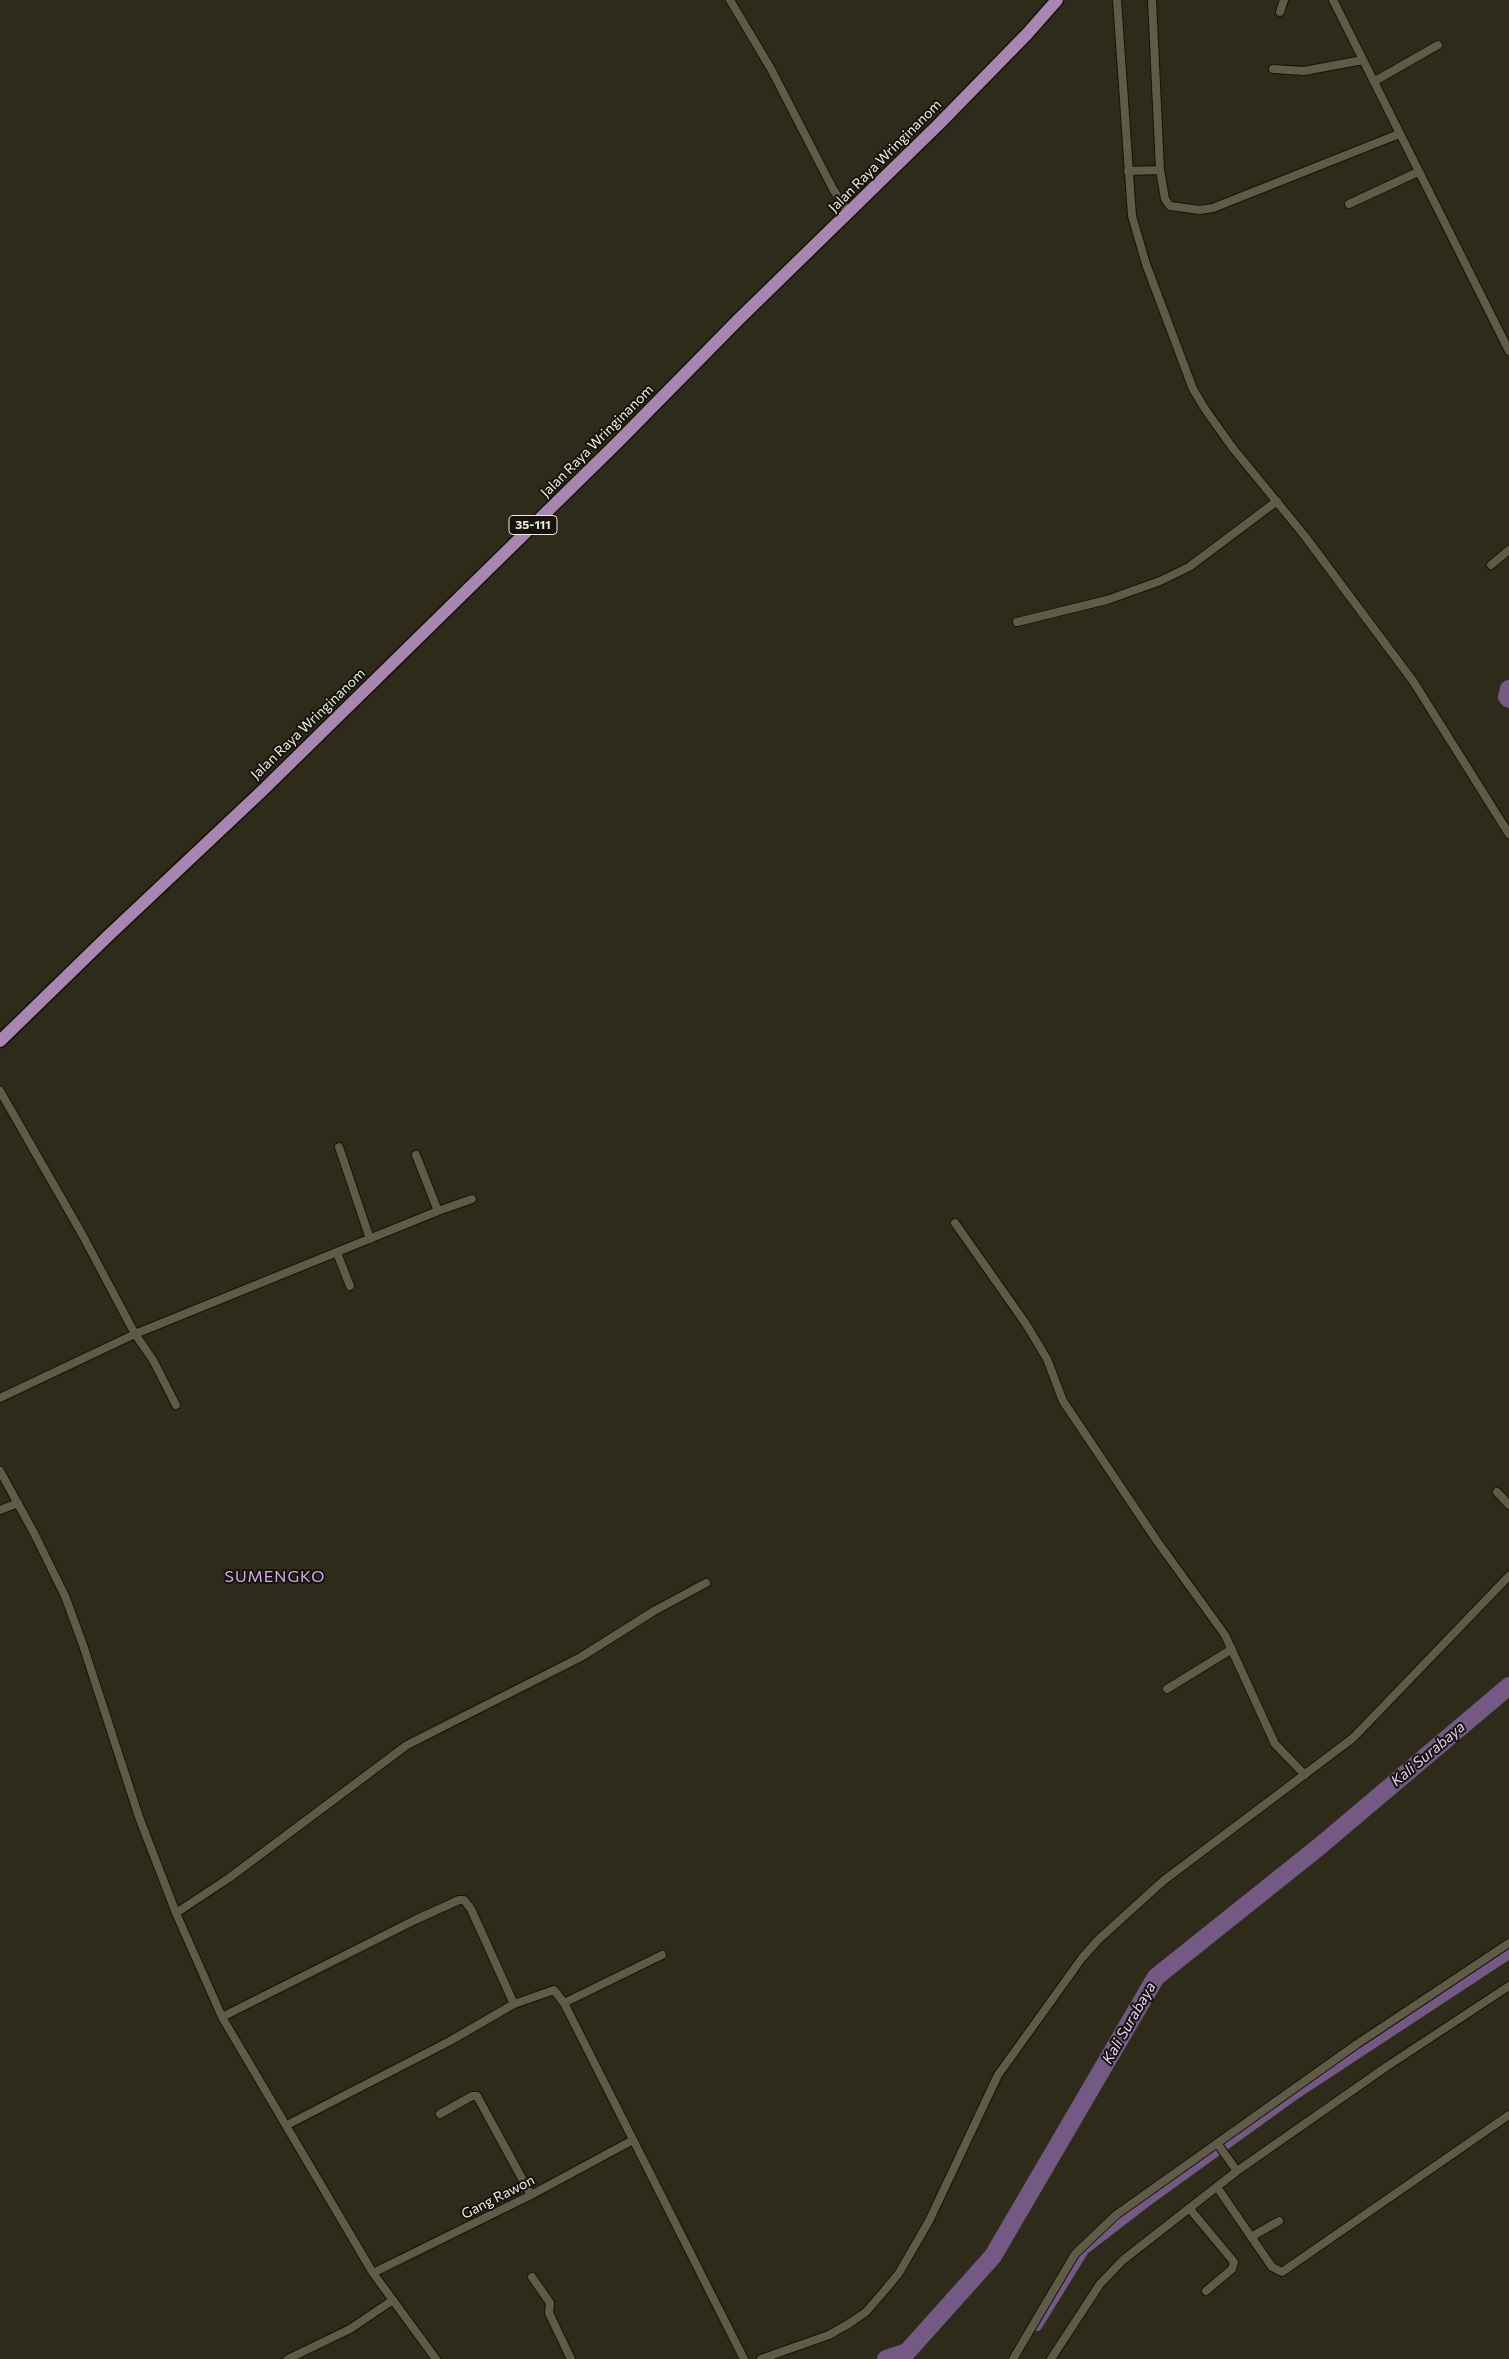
<!DOCTYPE html>
<style>
body{margin:0}
canvas{display:block;background:#2e2b1a}
</style>
<canvas width="1509" height="2359"></canvas>
<script>
const c = document.querySelector('canvas').getContext('2d');
c.lineJoin = 'round';
const toPath = rows => new Path2D(rows.map(r => 'M' + r).join(''));
function strokePath(path, color, width, dash) { c.strokeStyle = color; c.lineWidth = width; c.lineCap = dash ? 'butt' : 'round'; c.setLineDash(dash || []); c.stroke(path); }
function drawText(font, color, halo, rows, align = 'center') {
  c.font = font + ' Commissioner,sans-serif'; c.lineWidth = 4; c.setLineDash([]); c.textBaseline = 'middle'; c.strokeStyle = halo; c.fillStyle = color; for (const [text, x, y, turn = 0] of rows) {
    c.save(); c.translate(x, y); c.rotate((+turn || 0) * Math.PI / 180); c.textAlign = isNaN(turn) ? turn : align; if (halo) c.strokeText(text, 0, 0); c.fillText(text, 0, 0); c.restore();
  }
}
strokePath(toPath([
 [1037,2326,1084,2250,1145,2203,1296,2094,1509,1954]
]), '#745985', 10);
strokePath(toPath([
 [1509,689,1507,697,1509,699],
 [886,2359,907,2352,993,2256,1156,1977,1320,1846,1509,1686]
]), '#745985', 18);
const minor = toPath([
 [730,0,771,69,833,189,849,214],
 [1117,0,1132,216,1146,264,1193,389,1205,409,1232,447,1304,535,1413,681,1509,834],
 [1152,0,1160,170,1165,199,1170,206,1200,210,1213,208,1399,134],
 [1333,0,1509,351],
 [1280,12,1284,0],
 [1273,69,1304,71,1363,60],
 [1375,81,1438,45],
 [1128,171,1160,170],
 [1349,204,1418,172],
 [1491,565,1509,550],
 [1017,622,1107,600,1160,581,1189,567,1277,501],
 [0,1091,82,1234,135,1334,438,1211,472,1199],
 [339,1147,370,1239],
 [416,1155,438,1211],
 [955,1223,1026,1324,1047,1359,1063,1401,1157,1541,1225,1635,1275,1744,1305,1775],
 [337,1253,350,1286],
 [0,1398,135,1334,153,1360,176,1405],
 [0,1471,34,1533,65,1596,83,1645,139,1817,176,1913,222,2017,373,2273,436,2359],
 [1497,1492,1509,1505],
 [0,1510,18,1503],
 [1167,1689,1232,1649],
 [176,1913,229,1878,407,1745,581,1657,654,1611,706,1583],
 [564,2003,662,1955],
 [222,2017,415,1920,459,1900,464,1900,471,1909,514,2004],
 [440,2114,472,2096,477,2096,531,2195],
 [287,2125,450,2041,514,2004,554,1990,564,2003,744,2359],
 [1217,2143,1237,2171],
 [1217,2187,1272,2267,1282,2272,1509,2115],
 [1189,2208,1234,2262,1232,2269,1206,2291],
 [1251,2237,1279,2221],
 [373,2273,531,2195,633,2140],
 [532,2277,550,2303,549,2313,571,2359],
 [288,2359,350,2329,393,2300],
 [761,2359,829,2335,850,2323,866,2312,885,2290,899,2273,929,2221,998,2075,1082,1958,1098,1940,1163,1881,1353,1738,1509,1576],
 [1013,2359,1075,2254,1116,2215,1357,2044,1509,1943],
 [1051,2359,1100,2284,1123,2260,1237,2171,1386,2067,1509,1986]
]);
const primary = toPath([
 [0,1041,108,936,262,791,617,443,738,320,938,125,1027,34,1057,0]
]);
strokePath(minor, '#171304', 10);
strokePath(primary, '#171304', 15);
strokePath(minor, '#5e5b48', 8);
strokePath(primary, '#a786b2', 12);
for (const [x, y, w] of [
 [533,525,48]
]) { const box = new Path2D(); box.roundRect(x - w / 2, y - 9.5, w, 19, 4); c.fillStyle = '#15130c'; c.fill(box); strokePath(box, '#efede2', 1); }
drawText('bold 12px', '#efede2', null, [
 ["35-111",533,525]
]);
drawText('14px', '#efede2', '#15130c', [
 ["Jalan Raya Wringinanom",885,156,-45],
 ["Jalan Raya Wringinanom",597,441,-45],
 ["Jalan Raya Wringinanom",308,724,-44],
 ["Gang Rawon",498,2197,-27]
]);
drawText('italic 15px', '#e7cef8', '#15130c', [
 ["Kali Surabaya",1428,1754,-40],
 ["Kali Surabaya",1129,2023,-60]
]);
c.letterSpacing = '1px';
drawText('16px', '#d5acee', '#15130c', [
 ["SUMENGKO",275,1577]
]);
c.letterSpacing = '0px';
</script>
